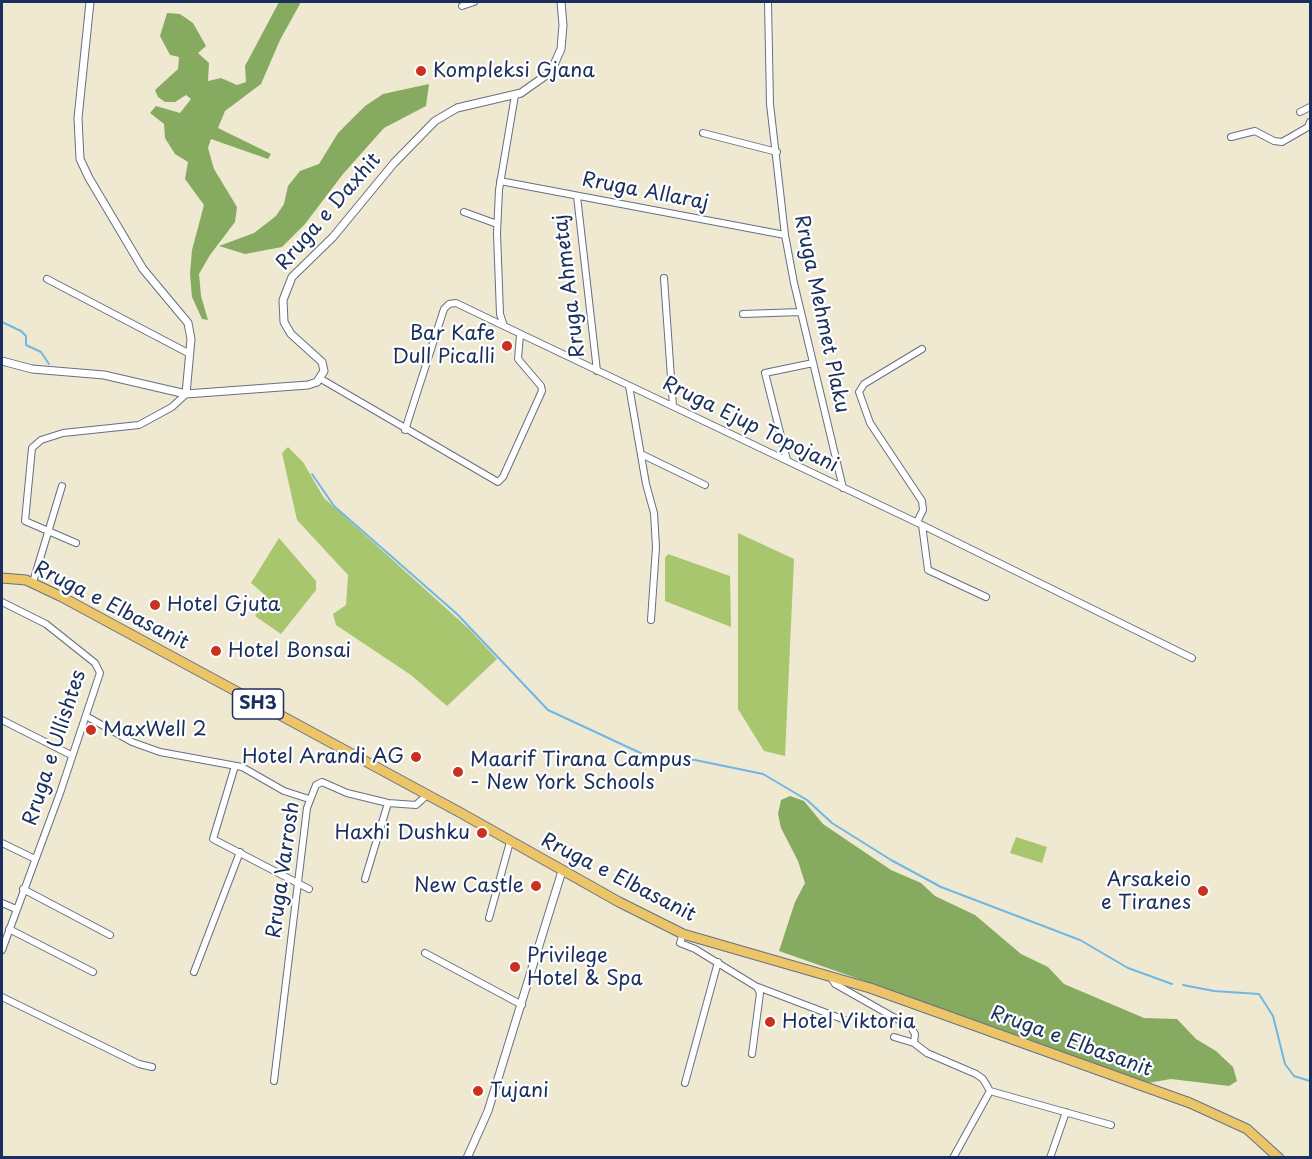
<!DOCTYPE html>
<style>
body{margin:0}
#map{position:relative;width:1312px;height:1159px;overflow:hidden;background:#eee9d0;font-family:"Playpen Sans",sans-serif}
canvas{display:block}
.frame{position:absolute;inset:0;border:3px solid #1b2f5e;pointer-events:none}
</style>
<div id="map">
<canvas width="1312" height="1159"></canvas>
<div class="frame"></div>
</div>
<script>
const c = document.querySelector('canvas').getContext('2d');
c.lineJoin = 'round';
function fill(path, color) { c.fillStyle = color; c.fill(path, 'evenodd'); }
const toPath = rows => new Path2D(rows.map(r => 'M' + r).join(''));
function strokePath(path, color, width, dash) { c.strokeStyle = color; c.lineWidth = width; c.lineCap = dash ? 'butt' : 'round'; c.setLineDash(dash || []); c.stroke(path); }
function drawText(font, color, halo, rows, align = 'center') {
  c.font = font + ' "Playpen Sans",sans-serif'; c.lineWidth = 4.5; c.setLineDash([]); c.textBaseline = 'middle'; c.strokeStyle = halo; c.fillStyle = color; for (const [text, x, y, turn = 0] of rows) {
    c.save(); c.translate(x, y); c.rotate((+turn || 0) * Math.PI / 180); c.textAlign = isNaN(turn) ? turn : align; if (halo) c.strokeText(text, 0, 0); c.fillText(text, 0, 0); c.restore();
  }
}
fill(toPath([
 [288,447,303,462,324,498,469,629,497,659,447,706,411,675,336,625,333,614,346,605,348,575,297,520,282,453],
 [738,533,794,559,785,756,764,751,738,709],
 [279,538,316,581,316,590,281,634,255,616,265,600,265,595,251,583],
 [668,554,730,576,731,627,665,601,665,558],
 [1016,837,1047,847,1042,863,1010,853]
]), '#a8c66d');
fill(toPath([
 [279,2,301,2,280,40,261,84,225,111,218,128,271,154,268,159,211,139,208,148,214,169,237,207,235,222,210,255,199,274,201,296,208,320,202,319,192,297,190,274,192,250,204,205,185,179,188,162,175,154,165,138,164,124,150,113,156,106,180,113,191,99,186,95,175,102,165,102,158,97,155,90,178,69,179,57,170,55,160,36,167,13,180,14,193,23,206,46,198,53,209,63,208,81,221,78,237,85,246,82,245,66],
 [429,84,426,106,384,128,343,174,305,224,282,247,245,254,219,246,254,233,276,216,284,204,288,186,300,171,319,164,338,133,365,106,383,94],
 [790,796,804,801,823,824,891,870,921,883,935,896,975,915,1021,954,1048,967,1064,984,1144,1018,1177,1019,1196,1039,1216,1051,1233,1067,1237,1081,1229,1086,1171,1079,1148,1083,1137,1081,959,1019,873,984,779,951,795,902,805,883,798,861,781,828,778,814,781,800]
]), '#86ab60');
strokePath(toPath([
 [2,322,21,331,26,336,26,345,41,352,49,364],
 [312,474,334,506,457,614,548,710,647,756,695,760,763,774,807,800,832,823,891,860,941,887,1080,940,1128,968,1172,984],
 [1183,985,1214,991,1259,994,1273,1016,1285,1064,1294,1076,1310,1081]
]), '#6eb7e6', 2);
const minor = toPath([
 [768,2,770,104,785,235,794,283,843,488],
 [462,6,474,2],
 [515,95,499,190,497,233,500,314,504,326,922,525,1192,658],
 [1300,112,1310,107],
 [703,133,777,152],
 [1231,137,1255,131,1274,141,1282,142,1308,127,1310,122],
 [500,181,785,235],
 [577,196,597,371],
 [464,212,497,224],
 [664,278,673,406],
 [47,279,190,354],
 [743,314,801,312],
 [321,379,498,482,503,477,542,391,541,386,518,359,520,335],
 [629,386,646,484,654,513,656,547,651,620],
 [405,430,444,309,449,304,456,303,504,326],
 [641,454,705,485],
 [787,460,765,373,813,363],
 [917,522,923,510,922,501,870,423,859,392,864,384,922,349],
 [922,525,928,570,986,597],
 [76,543,25,521,32,448,41,440,63,433,139,425,172,407,186,394],
 [33,582,62,486],
 [2,602,46,624,95,663,100,673,60,793,2,950],
 [86,716,132,742,160,752,242,767,284,791,309,799],
 [2,720,71,755],
 [235,766,213,839,309,889],
 [2,843,35,859],
 [365,879,388,803],
 [23,889,110,935],
 [2,903,16,909],
 [489,918,510,842],
 [9,929,93,972],
 [683,934,680,943,695,949,757,987,760,993,752,1054],
 [425,953,522,1005],
 [194,972,240,852],
 [830,976,835,984,911,1027,915,1034,914,1043],
 [758,987,845,1020],
 [2,997,139,1064,152,1067],
 [894,1037,914,1043,927,1053,976,1074,983,1079,990,1091,1111,1125],
 [274,1081,307,808,316,785,322,782,347,793,388,803,416,805,427,795],
 [685,1083,718,962],
 [953,1158,990,1091],
 [1050,1158,1066,1112]
]);
const tertiary = toPath([
 [90,2,78,118,80,159,89,178,143,269,188,323,191,339,186,394],
 [2,361,32,369,104,375,186,394,308,385,317,382,324,371,322,362,291,334,284,322,283,300,292,277,333,237,394,163,435,121,457,108,521,93,545,76,553,67,561,49,563,25,561,2],
 [467,1158,488,1111,562,871]
]);
const primary = toPath([
 [2,578,26,580,62,597,461,813,619,902,683,934,870,988,1190,1103,1247,1129,1279,1158]
]);
strokePath(minor, '#657086', 8);
strokePath(tertiary, '#657086', 9);
strokePath(primary, '#657086', 11);
strokePath(minor, '#fff', 6);
strokePath(tertiary, '#fff', 7);
strokePath(primary, '#edc569', 9);
for (const [x, y, r, color] of [
 [421,71,6,"#c8321e"],
 [507,346,6,"#c8321e"],
 [155,605,6,"#c8321e"],
 [216,651,6,"#c8321e"],
 [91,730,6,"#c8321e"],
 [416,757,6,"#c8321e"],
 [458,772,6,"#c8321e"],
 [482,833,6,"#c8321e"],
 [536,886,6,"#c8321e"],
 [1203,891,6,"#c8321e"],
 [515,967,6,"#c8321e"],
 [770,1022,6,"#c8321e"],
 [478,1091,6,"#c8321e"]
]) { const dot = new Path2D(); dot.arc(x, y, r, 0, 2 * Math.PI); c.fillStyle = color; c.fill(dot); strokePath(dot, '#fff', 2); }
for (const [x, y, w] of [
 [258,704,51]
]) { const box = new Path2D(); box.roundRect(x - w / 2, y - 15, w, 30, 4.5); c.fillStyle = '#fff'; c.fill(box); strokePath(box, '#1b2f5e', 1.5); }
drawText('bold 18px', '#1b2f5e', null, [
 ["SH3",258,704]
]);
drawText('20px', '#1b2f5e', '#fff', [
 ["Kompleksi Gjana",433,71],
 ["Bar Kafe",495,334,"right"],
 ["Dull Picalli",495,357,"right"],
 ["Hotel Gjuta",167,605],
 ["Hotel Bonsai",228,651],
 ["MaxWell 2",103,730],
 ["Hotel Arandi AG",404,757,"right"],
 ["Maarif Tirana Campus",470,760],
 ["- New York Schools",470,783],
 ["Haxhi Dushku",470,833,"right"],
 ["Arsakeio",1191,880,"right"],
 ["e Tiranes",1191,903,"right"],
 ["New Castle",524,886,"right"],
 ["Privilege",527,956],
 ["Hotel & Spa",527,979],
 ["Hotel Viktoria",782,1022],
 ["Tujani",490,1091]
], 'left');
drawText('20px', '#1b2f5e', '#fff', [
 ["Rruga Allaraj",645,192,11],
 ["Rruga e Daxhit",329,212,-49],
 ["Rruga Ahmetaj",570,286,-97],
 ["Rruga Mehmet Plaku",821,314,78],
 ["Rruga Ejup Topojani",750,425,26],
 ["Rruga e Elbasanit",111,606,27],
 ["Rruga e Ullishtes",55,748,-72],
 ["Rruga Varrosh",284,870,-82],
 ["Rruga e Elbasanit",618,878,27],
 ["Rruga e Elbasanit",1071,1042,20]
]);
</script>
